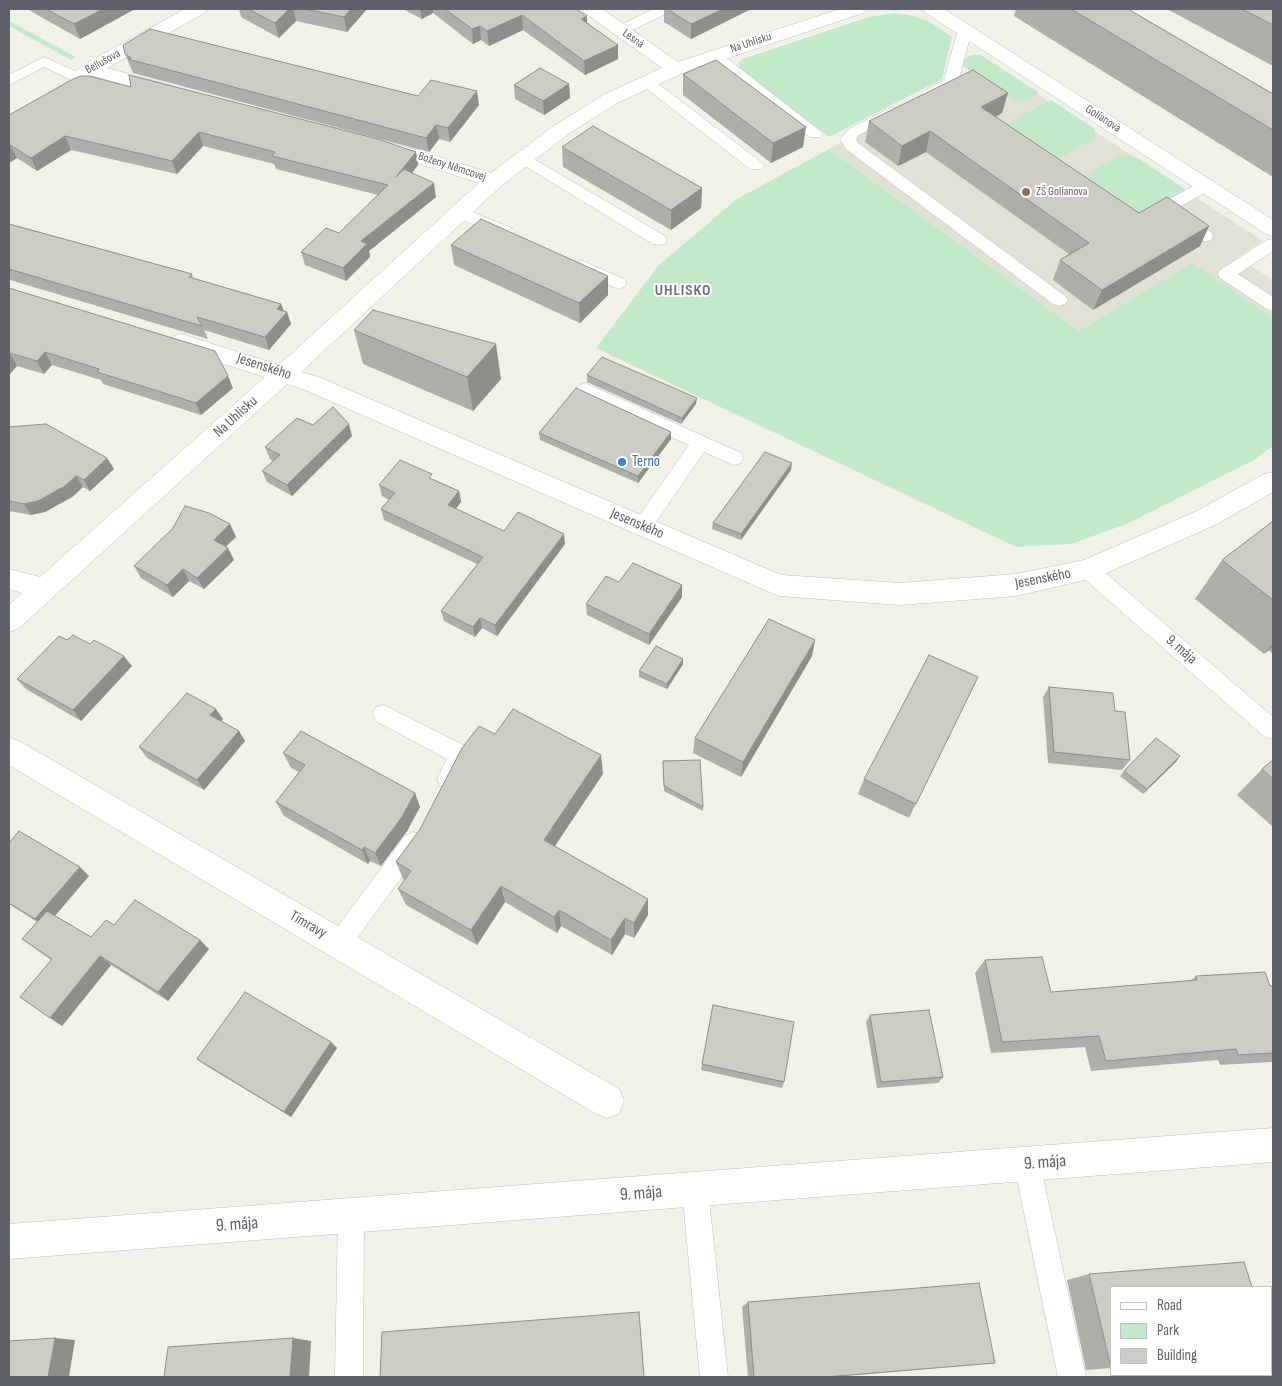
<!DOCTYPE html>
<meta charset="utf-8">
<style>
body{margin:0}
#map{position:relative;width:1282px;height:1386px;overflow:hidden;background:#f1f1e7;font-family:"Sofia Sans Condensed",sans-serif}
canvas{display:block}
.frame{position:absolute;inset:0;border:10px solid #5e6168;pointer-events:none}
.legend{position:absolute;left:1110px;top:1286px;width:162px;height:90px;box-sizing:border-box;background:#fff;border:1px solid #bfc0c3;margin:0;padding:6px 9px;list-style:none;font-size:15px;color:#5e6168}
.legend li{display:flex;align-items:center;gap:10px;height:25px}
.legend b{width:25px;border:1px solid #bfc0c3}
</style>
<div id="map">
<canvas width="1282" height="1386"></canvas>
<div class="frame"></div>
<ul class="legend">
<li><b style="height:6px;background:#fff"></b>Road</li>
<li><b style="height:14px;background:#c2eaca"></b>Park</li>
<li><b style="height:14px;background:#cccbc4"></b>Building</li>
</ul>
</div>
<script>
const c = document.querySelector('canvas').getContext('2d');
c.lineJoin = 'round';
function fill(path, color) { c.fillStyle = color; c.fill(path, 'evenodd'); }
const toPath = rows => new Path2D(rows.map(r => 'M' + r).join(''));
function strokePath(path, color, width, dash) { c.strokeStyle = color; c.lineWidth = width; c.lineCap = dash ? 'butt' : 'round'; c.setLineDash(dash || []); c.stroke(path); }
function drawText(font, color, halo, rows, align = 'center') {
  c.font = font + ' "Sofia Sans Condensed",sans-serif'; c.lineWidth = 4; c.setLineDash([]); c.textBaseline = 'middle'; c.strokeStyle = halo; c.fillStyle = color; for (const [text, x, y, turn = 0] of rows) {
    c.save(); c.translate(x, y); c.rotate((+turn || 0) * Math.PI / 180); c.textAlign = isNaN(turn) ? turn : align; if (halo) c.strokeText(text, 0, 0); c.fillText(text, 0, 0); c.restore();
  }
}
fill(toPath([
 [996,67,1263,241,1238,257,1273,280,1273,318,1192,264,1079,331,829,149]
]), '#e1e1d5');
fill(toPath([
 [895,13,914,16,930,22,952,37,942,79,829,137,740,70,739,62,743,59,869,17],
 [9,21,76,57,71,60,9,26],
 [971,55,981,55,1039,93,1018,103,963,66,963,60],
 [1051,100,1095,129,1095,138,1062,157,1055,158,995,130],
 [829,149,1079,331,1192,263,1273,318,1273,446,1252,461,1129,523,1071,544,1016,547,596,348,659,265,737,199],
 [1128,156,1138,158,1185,189,1133,219,1084,176,1118,157]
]), '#c2eaca');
const service = toPath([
 [654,9,672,9,670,12,626,33,616,33,614,30,616,27,654,9],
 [965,26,970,27,972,30,958,82,934,97,924,97,922,94,924,91,944,80,958,30,960,27,965,26],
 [714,51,719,52,820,131,823,134,820,137,810,137,709,58,707,55,709,52,714,51],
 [44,57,81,74,83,77,81,80,71,80,44,67,9,85,9,75,44,57],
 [647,78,652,79,762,163,764,166,762,169,750,169,642,85,640,82,642,79,647,78],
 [892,107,897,109,899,112,897,115,859,135,856,139,858,143,1065,296,1068,300,1065,304,1059,306,1053,304,846,149,840,139,849,129,892,107],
 [522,153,527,155,665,236,667,240,665,244,659,245,653,244,517,161,514,158,517,155,522,153],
 [1205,180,1211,181,1213,185,1211,189,1176,209,1211,232,1213,236,1211,240,1205,241,1199,240,1158,213,1156,209,1158,205,1205,180],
 [460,207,512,228,514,232,512,236,506,237,500,236,454,216,452,212,454,208,460,207],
 [1273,239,1273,251,1238,274,1273,297,1273,311,1267,309,1220,278,1218,274,1220,270,1267,240,1273,239],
 [581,260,624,279,626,283,624,287,618,289,575,270,573,266,575,262,581,260],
 [585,383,741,453,743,458,741,463,734,465,704,452,649,532,642,535,635,532,632,527,635,522,689,445,579,395,576,390,579,385,585,383],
 [1088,562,1095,564,1273,717,1273,739,1265,737,1081,576,1078,570,1081,564,1088,562],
 [384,705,469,748,472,755,456,786,448,789,440,786,437,779,447,759,376,721,373,714,376,707,384,705],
 [413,832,421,836,424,843,421,850,347,952,339,956,331,952,327,944,331,936,405,836,413,832],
 [1027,1151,1036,1155,1040,1164,1086,1377,1058,1377,1014,1164,1018,1155,1027,1151],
 [695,1177,704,1181,708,1190,728,1377,700,1377,682,1190,686,1181,695,1177],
 [351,1203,361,1206,364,1216,363,1377,335,1377,338,1216,341,1206,351,1203]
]);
const minor = toPath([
 [185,9,207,9,204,13,107,68,173,86,176,90,173,94,166,96,93,76,82,80,75,78,73,74,83,65,185,9],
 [582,9,602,9,678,62,840,9,866,9,863,13,683,73,619,102,568,134,501,186,301,372,321,378,781,575,900,583,1016,574,1084,560,1197,511,1264,474,1273,472,1273,492,1215,525,1097,577,1016,596,900,605,779,596,305,390,287,384,18,629,9,632,9,605,22,593,9,589,9,569,40,577,265,377,173,348,170,342,173,336,181,334,279,365,479,183,373,149,370,145,373,141,380,139,387,141,491,173,554,126,605,94,662,68,585,13,582,9],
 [9,738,19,741,619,1089,624,1101,619,1113,607,1118,595,1113,9,765,9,738]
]);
const tertiary = toPath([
 [923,9,944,9,1273,220,1273,236,1266,234,926,13,923,9]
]);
const secondary = toPath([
 [1273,1128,1273,1162,9,1259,9,1224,1273,1128]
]);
strokePath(service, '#bebfc6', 1);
strokePath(minor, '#bebfc6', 1);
strokePath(tertiary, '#bebfc6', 1);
strokePath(secondary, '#bcbec5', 1);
fill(service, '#fff');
fill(minor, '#fff');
fill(tertiary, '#fff');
fill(secondary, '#fff');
fill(toPath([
 [27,9,135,9,80,39],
 [239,9,367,9,347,32,296,21,279,38,241,17],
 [403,9,576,9,618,59,585,75,523,30,489,46,481,40,473,44,433,13,422,19],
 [664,9,751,9,691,39,664,22],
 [1016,9,1128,9,1273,94,1273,177,1014,16],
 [1167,9,1273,9,1273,66],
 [125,54,414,95,479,105,450,142,439,139,429,152,133,73],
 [683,74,803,147,771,163,683,95],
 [569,84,570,98,544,115,515,99,514,85],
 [131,87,416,152,418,165,412,173,436,197,369,251,370,257,346,281,305,265,301,252,339,233,378,195,276,169,274,164,203,146,177,174,71,150,37,171,17,158,9,163,9,115],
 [1002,113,996,117,1139,213,1209,226,1200,246,1093,310,1053,280,1060,260,1069,254,926,152,898,166,865,142,869,121],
 [562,147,702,188,701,208,671,230,563,167],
 [9,222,10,224,192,274,193,278,281,304,284,311,287,312,291,324,269,350,204,330,208,339,10,280,9,281],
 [451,245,608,295,580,323,454,265],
 [9,288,233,388,201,415,103,384,101,380,52,365,44,374,17,366,9,375],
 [354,330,501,379,473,411,363,364],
 [587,375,696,404,681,424,587,382],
 [313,425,352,436,292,496,267,482,262,471,273,461,270,459,265,447],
 [9,427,107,458,114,469,90,491,83,487,72,497,45,512,31,515,9,511],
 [539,433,671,439,638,483,540,440],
 [791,470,741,540,712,529,713,523],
 [433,479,459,491,461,502,456,509,504,531,565,544,497,636,482,628,475,637,444,621,441,611,477,564,384,520,381,509,389,500,382,496,379,485],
 [1273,521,1273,654,1269,650,1264,654,1195,599,1222,560],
 [230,524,236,537,226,546,234,560,204,589,189,581,173,597,141,578,134,566],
 [619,582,682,585,682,597,649,645,587,615,586,604],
 [67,640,132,666,81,721,26,689,17,679],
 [812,656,741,777,693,753,695,738],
 [683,659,683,664,667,689,639,677,639,671],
 [978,677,909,818,858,794,864,779],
 [1049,687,1115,711,1130,760,1122,770,1048,763,1043,697],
 [223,719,221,721,239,731,245,741,204,790,147,758,139,747],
 [495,734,603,774,554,846,648,899,648,915,634,938,625,934,612,955,561,926,557,933,505,902,477,945,406,905,398,889,405,880,403,879,396,862],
 [283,753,415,793,420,807,407,831,381,866,370,861,368,864,284,816,276,802,299,772,291,768],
 [1180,756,1143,794,1120,776,1124,771],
 [1273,760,1273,827,1237,795,1262,769],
 [663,761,703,807,703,811,664,791],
 [9,843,89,876,55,916,91,937,114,925,209,949,168,1001,111,965,62,1026,51,960,22,939,37,922,9,904],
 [985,960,1051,992,1190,981,1196,976,1273,986,1273,1061,1271,1062,1220,1065,1218,1060,1091,1071,1085,1047,991,1053,975,973],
 [713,1005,784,1082,782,1088,701,1070],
 [870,1015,943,1077,938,1083,877,1088,866,1022],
 [331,1042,337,1048,291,1117,205,1065,197,1059],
 [1089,1274,1111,1368,1086,1370,1067,1280],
 [748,1302,995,1363,833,1377,748,1377,742,1307]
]), '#afafa9');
fill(toPath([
 [103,9,135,9,80,39,74,24],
 [289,9,293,9,296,21,279,38,275,23],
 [351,9,367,9,347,32,344,17],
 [420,9,433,9,433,13,422,19],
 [723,9,751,9,691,39,691,24],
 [522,15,523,30,489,46,487,31],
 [587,16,587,31,581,19],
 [480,26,481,40,473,44,472,29],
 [618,45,618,59,585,75,584,61],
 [569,84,570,98,544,115,543,101],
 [477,91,479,105,450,142,448,128],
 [1008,93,1002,113,976,127,981,107],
 [436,125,439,139,429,152,426,138],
 [806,127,803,147,771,163,773,143],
 [930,131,926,152,898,166,902,146],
 [199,132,203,146,177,174,172,161],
 [65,136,71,150,37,171,31,158],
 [9,145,10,145,17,158,9,163],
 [416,152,418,165,399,190,396,177],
 [434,183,436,197,369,251,370,257,346,281,343,268,361,241],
 [702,188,701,208,671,230,671,210],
 [1209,226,1200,246,1093,310,1102,290],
 [608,276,608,295,580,323,579,303],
 [281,304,285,314,287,312,291,324,269,350,265,337,277,309],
 [496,344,501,379,473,411,467,377],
 [45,352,52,365,44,374,37,361],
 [10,353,17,366,9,375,9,354],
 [228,376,233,388,201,415,196,403],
 [697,398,696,404,681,424,682,418],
 [349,424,352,436,292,496,287,485],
 [671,432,671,439,638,483,638,476],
 [107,458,114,469,90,491,84,480],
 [792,463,791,470,741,540,741,534],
 [76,476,83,487,72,497,45,512,31,515,24,504],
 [459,491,461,502,450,516,448,505],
 [230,524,236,537,220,552,214,540],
 [564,534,565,544,497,636,495,625],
 [228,548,234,560,204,589,197,578],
 [183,569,189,581,173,597,167,585],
 [682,585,682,597,649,645,649,634],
 [480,618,482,628,475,637,473,627],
 [815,640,812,656,741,777,743,762],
 [1273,643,1273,645,1269,650,1264,654],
 [124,656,132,666,81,721,73,710],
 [683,659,683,664,667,689,667,684],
 [216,709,223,719,217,726,210,715],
 [239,731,245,741,204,790,197,780],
 [601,755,603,774,547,858,544,840],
 [1180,756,1176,762,1143,794,1147,789],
 [415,793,420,807,407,831,381,866,375,853],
 [364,847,370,861,368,864,362,850],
 [80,867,89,876,45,927,35,919],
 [501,886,505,902,477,945,471,930],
 [648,899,648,915,634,938,634,923],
 [559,910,561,926,557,933,554,917],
 [625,918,625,934,612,955,611,940],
 [200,940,209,949,168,1001,158,992],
 [100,956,111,965,62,1026,50,1018],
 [331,1042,337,1048,291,1117,284,1112],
 [55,1338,75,1340,69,1377,48,1377],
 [293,1338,311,1341,309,1377,290,1377]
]), '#8f8e89');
const building = toPath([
 [46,9,103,9,74,24,46,9],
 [248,9,289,9,275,23,248,9],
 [305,9,351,9,344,17,305,9],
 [445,9,576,9,587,16,581,19,618,45,584,61,522,15,487,31,480,26,472,29,445,9],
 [667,9,723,9,691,24,667,9],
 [1071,9,1128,9,1273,94,1273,130,1071,9],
 [1242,9,1273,9,1273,25,1242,9],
 [150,29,418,96,431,80,477,91,448,128,436,125,426,138,128,59,131,58,125,54,123,45,150,29],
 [716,60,806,127,773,143,683,74,716,60],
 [540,68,569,84,543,101,514,85,540,68],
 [973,70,1008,93,981,107,1139,213,1167,197,1209,226,1102,290,1060,260,1089,243,930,131,902,146,869,121,973,70],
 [129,75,378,139,416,152,396,177,404,169,434,183,361,241,367,244,343,268,301,252,326,228,339,233,388,185,272,156,275,152,199,132,172,161,65,136,31,158,10,145,9,145,9,115,73,79,81,76,89,76,131,87,129,75],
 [593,126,702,188,671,210,562,147,593,126],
 [481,219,608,276,579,303,451,245,481,219],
 [9,224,192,274,189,277,281,304,277,309,287,312,265,337,197,317,202,326,9,269,9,224],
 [9,288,215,351,228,376,196,403,97,372,99,369,45,352,37,361,10,353,9,354,9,288],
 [373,310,496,344,467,377,354,330,373,310],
 [602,357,697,398,682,418,587,375,602,357],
 [576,388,671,432,638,476,539,433,576,388],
 [333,407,349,424,287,485,262,471,280,455,265,447,297,418,313,425,333,407],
 [46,424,107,458,84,480,76,476,65,486,38,501,24,504,9,501,9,427,46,424],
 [765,452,792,463,741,534,713,523,765,452],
 [400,460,432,474,429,478,459,491,448,505,504,531,518,512,564,534,495,625,480,618,473,627,441,611,483,557,381,509,395,493,379,485,400,460],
 [185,506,209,513,230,524,214,540,228,548,197,578,183,569,167,585,134,566,173,528,185,506],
 [1273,521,1273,600,1222,560,1273,521],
 [633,563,682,585,649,634,586,604,606,576,619,582,633,563],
 [769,619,815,640,743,762,695,738,769,619],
 [73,635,90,644,94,640,124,656,73,710,17,679,59,636,67,640,73,635],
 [656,646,683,659,667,684,639,671,656,646],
 [929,655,978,677,916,804,864,779,929,655],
 [1049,687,1113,693,1115,711,1125,712,1130,760,1054,752,1049,687],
 [187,693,216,709,210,715,239,731,197,780,139,747,187,693],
 [513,709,601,755,544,840,648,899,634,923,625,918,611,940,559,910,554,917,501,886,471,930,398,889,411,871,396,862,420,829,462,748,479,726,495,734,513,709],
 [301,731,415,793,402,817,375,853,364,847,362,850,276,802,305,765,283,753,301,731],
 [1156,738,1180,756,1147,789,1124,771,1156,738],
 [700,760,703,807,664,786,663,761,700,760],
 [1273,760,1273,779,1262,769,1273,760],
 [19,831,80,867,35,919,9,903,9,843,19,831],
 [135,900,200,940,158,992,100,956,50,1018,20,997,52,959,22,939,47,911,91,937,106,920,114,925,135,900],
 [1042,957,1051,992,1197,980,1196,976,1265,972,1270,986,1273,986,1273,1053,1238,1055,1236,1049,1106,1061,1099,1036,1002,1042,985,960,1042,957],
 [245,992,331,1042,284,1112,197,1059,245,992],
 [713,1005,794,1022,784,1082,702,1064,713,1005],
 [929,1010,943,1077,881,1082,870,1015,929,1010],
 [1244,1262,1252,1287,1111,1287,1111,1368,1089,1274,1244,1262],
 [979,1283,995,1363,825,1377,754,1377,748,1302,979,1283],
 [639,1312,644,1377,380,1377,382,1332,639,1312],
 [55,1338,48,1377,9,1377,9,1341,55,1338],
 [293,1338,290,1377,164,1377,168,1347,293,1338],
 [1271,1348,1273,1355,1271,1355,1271,1348]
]);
fill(building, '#cccbc4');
strokePath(building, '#8f8e89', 1);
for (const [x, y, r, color] of [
 [1026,192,5,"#8d6e63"],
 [622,462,5,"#3f7fe0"]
]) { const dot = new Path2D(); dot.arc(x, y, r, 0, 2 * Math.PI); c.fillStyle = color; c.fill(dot); strokePath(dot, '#fff', 2); }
drawText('12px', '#5e6168', '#fff', [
 ["Lesná",633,39,35],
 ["Na Uhlisku",751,43,-18],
 ["Bellušova",103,62,-29],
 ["Golianova",1103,119,33],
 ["Boženy Němcovej",452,167,18]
]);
drawText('12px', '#785e54', '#fff', [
 ["ZŠ Golianova",1036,192]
], 'left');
drawText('15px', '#5e6168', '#fff', [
 ["Jesenského",264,367,18],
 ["Na Uhlisku",236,417,-42],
 ["Jesenského",637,524,23],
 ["Jesenského",1043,579,-11],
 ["9. mája",1181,650,41],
 ["Timravy",308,925,30]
]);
drawText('15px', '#366cbe', '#fff', [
 ["Terno",632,462]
], 'left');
c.letterSpacing = '1px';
drawText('bold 16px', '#6f727a', '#fff', [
 ["UHLISKO",683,291]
]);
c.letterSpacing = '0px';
drawText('18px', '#5e6168', '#fff', [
 ["9. mája",1045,1163,-4],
 ["9. mája",641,1194,-4],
 ["9. mája",237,1225,-4]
]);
</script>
